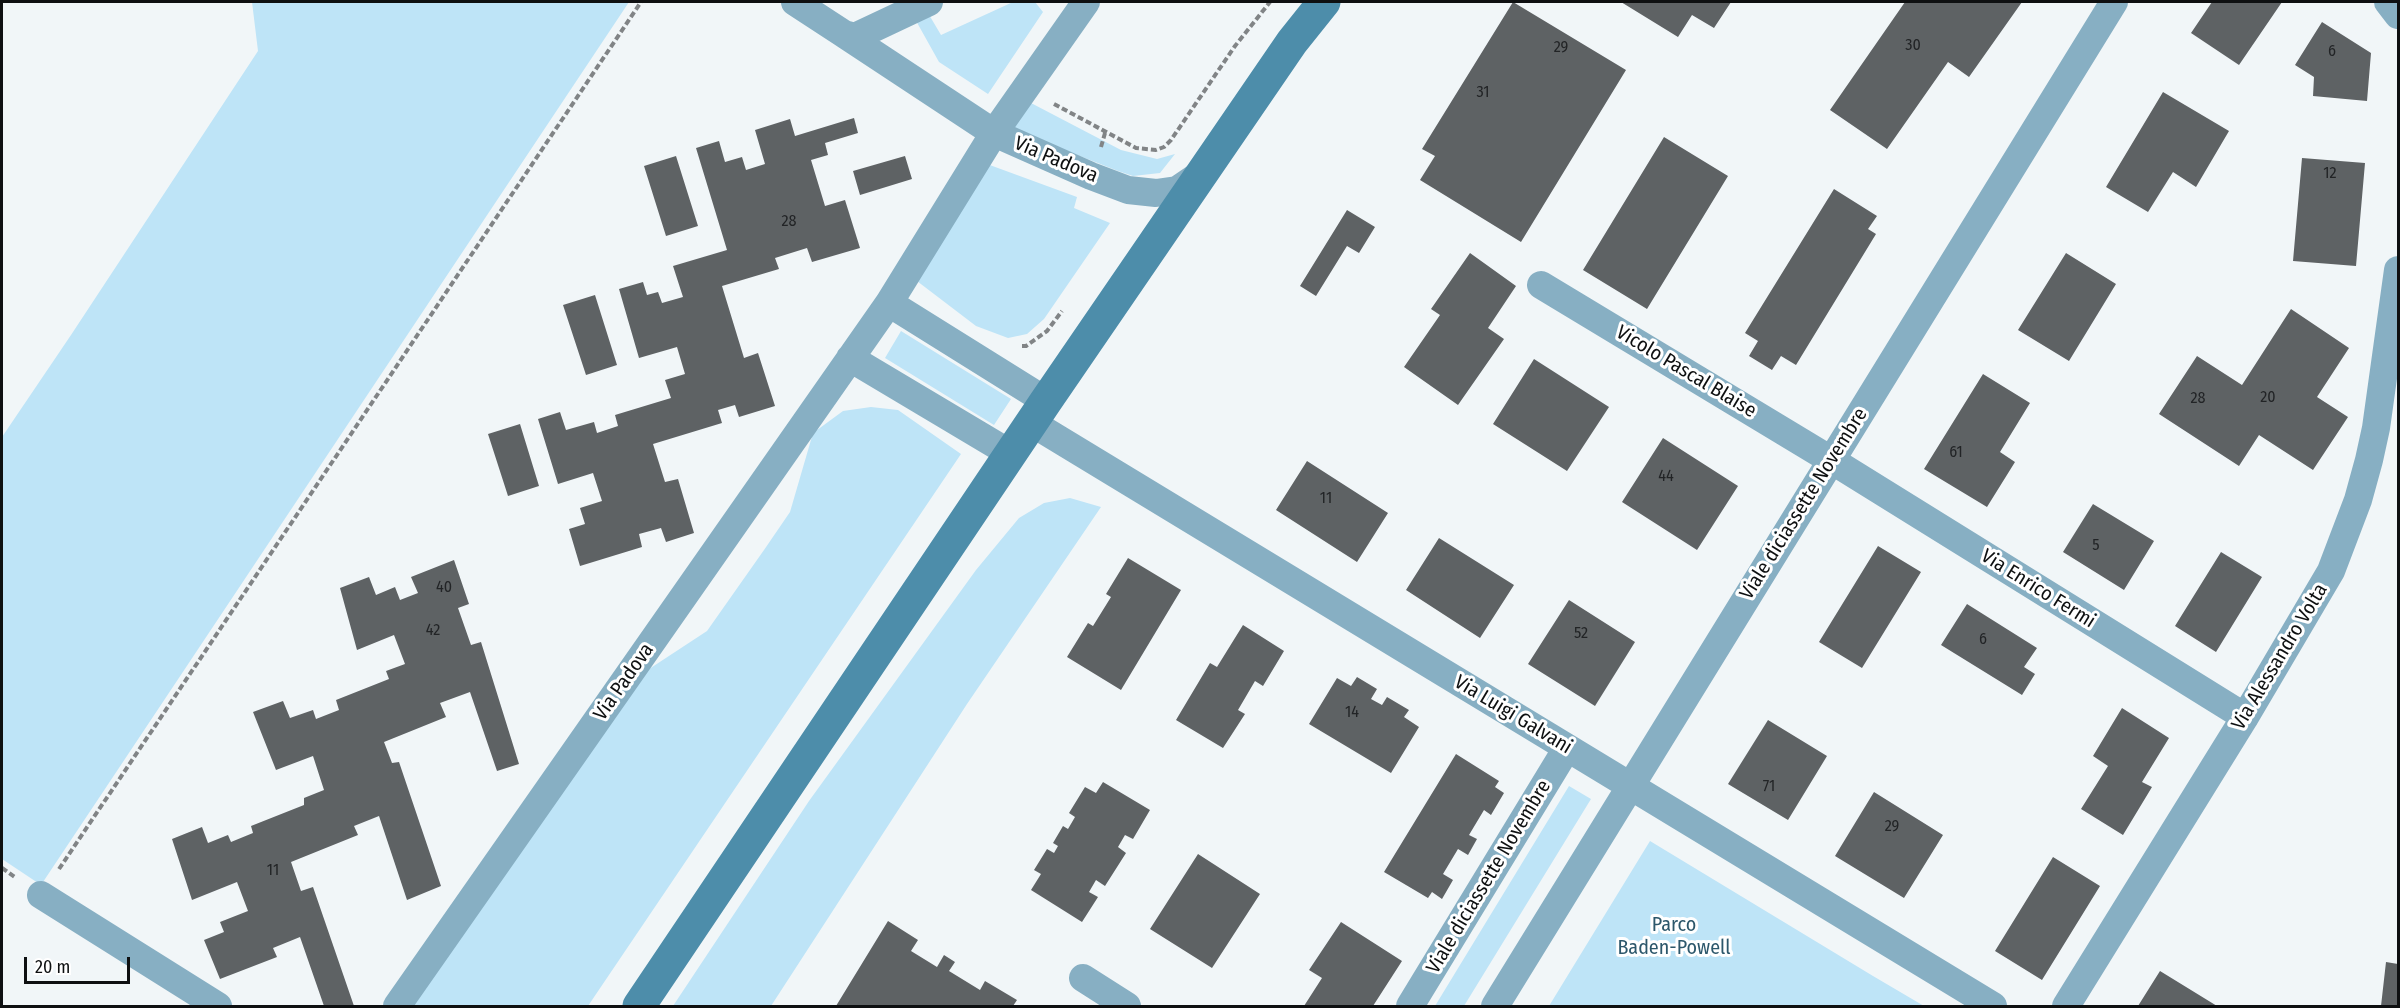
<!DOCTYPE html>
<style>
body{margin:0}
#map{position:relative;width:2400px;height:1008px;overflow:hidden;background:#f1f6f8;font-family:"Fira Sans Condensed",sans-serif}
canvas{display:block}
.frame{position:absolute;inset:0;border:3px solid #0e1011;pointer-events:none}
.scale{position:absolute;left:24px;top:957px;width:106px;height:27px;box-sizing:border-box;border:3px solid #0e1011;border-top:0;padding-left:8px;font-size:18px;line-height:21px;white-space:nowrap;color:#0e1011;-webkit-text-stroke:4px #fff;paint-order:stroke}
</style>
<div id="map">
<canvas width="2400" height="1008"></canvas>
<div class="frame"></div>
<div class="scale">20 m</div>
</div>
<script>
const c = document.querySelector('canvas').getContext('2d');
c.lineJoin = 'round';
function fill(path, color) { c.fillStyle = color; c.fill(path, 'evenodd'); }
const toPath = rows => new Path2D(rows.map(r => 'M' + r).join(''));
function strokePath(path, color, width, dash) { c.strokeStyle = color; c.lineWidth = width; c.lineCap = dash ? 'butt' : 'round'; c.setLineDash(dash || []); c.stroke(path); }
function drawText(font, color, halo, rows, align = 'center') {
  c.font = font + ' "Fira Sans Condensed",sans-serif'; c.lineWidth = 6; c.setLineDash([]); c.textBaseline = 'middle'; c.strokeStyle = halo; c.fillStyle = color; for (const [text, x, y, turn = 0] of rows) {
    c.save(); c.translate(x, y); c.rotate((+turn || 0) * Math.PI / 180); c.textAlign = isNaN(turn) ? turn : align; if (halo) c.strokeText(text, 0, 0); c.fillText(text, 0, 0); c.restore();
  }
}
fill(toPath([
 [252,2,629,2,41,885,2,859,2,437,71,335,258,51],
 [1013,2,1035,2,1043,12,988,94,939,62,915,19,928,13,941,35],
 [1031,103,1121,150,1157,159,1175,154,1160,173,1133,176,1118,171,1011,129],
 [987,164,1077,197,1074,208,1110,223,1044,319,1027,334,1008,338,976,326,913,278],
 [901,331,1011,399,994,425,885,358],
 [871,407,898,410,961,454,588,1006,409,1006,643,673,707,631,764,550,790,512,813,433,843,411],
 [1070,498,1101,507,967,704,771,1006,673,1006,809,801,976,570,1019,518,1044,503],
 [1569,786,1591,799,1464,1006,1435,1006],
 [1650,841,1873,976,1924,1006,1549,1006]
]), '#bee4f7');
fill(toPath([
 [1513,2,1626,70,1521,242,1420,180,1435,156,1422,149],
 [1621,2,1731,2,1714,28,1692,15,1678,37],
 [1905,2,2022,2,1969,77,1948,62,1887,149,1830,110],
 [2212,2,2282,2,2239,65,2191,33],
 [2322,22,2371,53,2367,101,2313,96,2314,77,2295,65],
 [2163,92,2229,131,2196,187,2173,172,2148,212,2106,187],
 [854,118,858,133,825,143,828,155,811,160,825,206,845,200,860,248,812,262,807,248,775,258,779,269,722,286,744,358,758,353,775,406,739,417,735,405,718,410,722,423,653,444,665,482,678,479,694,533,666,542,661,528,639,534,642,547,580,566,569,529,585,524,580,508,602,501,593,473,558,484,538,419,560,412,566,430,594,422,597,433,618,426,615,415,671,398,665,380,685,374,677,347,639,358,619,289,643,282,647,295,658,292,662,303,683,297,673,266,727,250,696,148,719,141,725,162,742,157,746,170,765,164,755,130,790,119,795,136],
 [1664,137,1728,176,1647,309,1583,270],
 [676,156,698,226,666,236,644,166],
 [905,156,912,179,860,195,853,171],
 [2302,158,2365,163,2356,266,2293,261],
 [1834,189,1877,216,1868,229,1876,234,1796,365,1781,356,1772,370,1749,356,1758,341,1745,333],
 [1347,210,1375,227,1359,253,1347,246,1316,296,1300,286],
 [1470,253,1516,286,1488,328,1504,339,1458,405,1404,367,1440,315,1431,309],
 [2066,253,2116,284,2069,361,2018,330],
 [595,295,617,365,586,375,563,305],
 [2291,309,2349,348,2317,397,2348,417,2313,470,2259,435,2239,466,2159,414,2197,356,2242,385],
 [1534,359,1609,407,1567,471,1493,424],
 [1983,374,2030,403,2000,452,2015,462,1987,507,1924,469],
 [520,424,539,486,508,496,488,434],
 [1663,438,1738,486,1697,550,1622,502],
 [1307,461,1388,513,1357,562,1276,510],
 [2093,504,2154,541,2124,590,2063,552],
 [1439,538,1514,585,1480,638,1406,590],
 [1878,546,1921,572,1862,668,1819,642],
 [2221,552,2262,577,2216,652,2175,626],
 [1128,558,1181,590,1121,690,1067,657,1088,623,1093,626,1111,597,1106,594],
 [454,560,469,604,458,608,471,645,481,642,519,764,497,771,470,692,440,703,446,717,384,742,392,763,399,762,441,886,407,900,379,816,354,826,358,835,291,862,301,891,313,887,354,1006,324,1006,300,937,273,948,277,957,220,979,204,940,224,932,220,922,248,911,237,882,192,900,172,839,202,827,208,843,228,835,231,842,253,833,251,826,304,805,304,798,324,790,313,756,276,770,253,712,283,701,290,718,313,710,316,719,339,710,336,700,389,679,386,671,405,664,394,635,357,650,340,588,369,577,376,595,395,587,400,600,418,593,411,577],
 [1569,600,1635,642,1595,706,1528,664],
 [1967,604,2037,648,2024,667,2035,674,2022,695,1941,645],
 [1243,625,1284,651,1263,686,1255,681,1238,710,1245,714,1223,748,1176,720,1210,663,1217,667],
 [1357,677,1377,689,1371,699,1382,705,1387,697,1409,710,1404,717,1419,727,1391,773,1309,724,1337,678,1351,686],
 [2122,708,2169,738,2142,782,2152,787,2123,835,2081,809,2108,766,2093,756],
 [1768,720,1827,756,1788,820,1728,784],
 [1456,754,1499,781,1495,787,1504,793,1491,815,1484,810,1469,835,1477,839,1468,855,1458,849,1443,874,1453,880,1442,899,1432,892,1428,898,1384,872],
 [1103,782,1150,810,1133,839,1125,835,1118,847,1126,853,1105,886,1096,880,1089,892,1098,897,1082,922,1031,890,1041,874,1034,870,1047,849,1054,853,1058,846,1053,843,1063,826,1068,829,1075,817,1069,813,1085,787,1096,793],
 [1874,792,1943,835,1904,898,1835,856],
 [1198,854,1260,894,1212,968,1150,929],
 [2053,857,2100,886,2042,980,1995,951],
 [888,921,918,940,911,951,937,967,944,955,955,962,949,971,980,990,985,981,1017,1000,1013,1006,836,1006],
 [1341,922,1402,961,1373,1006,1304,1006,1322,978,1309,970],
 [2386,962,2398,964,2398,1006,2381,1006],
 [2160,971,2217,1006,2138,1006]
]), '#5e6264');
strokePath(toPath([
 [1054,104,1136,148,1156,150,1164,147,1171,140,1235,46,1270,2],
 [1101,147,1105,133],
 [1022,346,1026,346,1047,331,1062,311],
 [2,868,16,878],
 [59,869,641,2]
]), '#818486', 4, [6, 3]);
strokePath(toPath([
 [795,2,844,34,851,36,857,36,929,2],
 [2388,2,2398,15],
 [844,34,994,133,1091,176,1128,190,1156,193,1177,190,1202,173],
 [1541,285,1831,460,2245,717],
 [889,303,1046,401],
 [850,358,1011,454],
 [1032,423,1993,1006],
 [41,895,218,1006],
 [1083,978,1127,1006],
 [397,1006,889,303,994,133,1086,2],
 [1410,1006,1567,748],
 [1495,1006,2114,2],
 [2066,1006,2245,717,2331,571,2358,500,2369,460,2376,428,2398,270]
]), '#87afc3', 28);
strokePath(toPath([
 [639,1006,1046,401,1292,42,1324,2]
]), '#4d8daa', 33);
drawText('16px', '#222426', null, [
 ["30",1913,46],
 ["29",1561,48],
 ["6",2332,52],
 ["31",1483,93],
 ["12",2330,174],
 ["28",789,222],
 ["20",2268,398],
 ["28",2198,399],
 ["61",1956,453],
 ["44",1666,477],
 ["11",1326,499],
 ["5",2096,546],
 ["40",444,588],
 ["42",433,631],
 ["52",1581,634],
 ["6",1983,640],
 ["14",1352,713],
 ["71",1769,787],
 ["29",1892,827],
 ["11",273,871]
]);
drawText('20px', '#0e1011', '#fff', [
 ["Via Padova",1056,160,23],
 ["Vicolo Pascal Blaise",1686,372,31],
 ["Viale diciassette Novembre",1804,504,-58],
 ["Via Enrico Fermi",2038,589,32],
 ["Via Alessandro Volta",2280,657,-59],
 ["Via Padova",624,682,-55],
 ["Via Luigi Galvani",1513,715,31],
 ["Viale diciassette Novembre",1489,877,-59]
]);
drawText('20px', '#2c576b', '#fff', [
 ["Parco",1674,925],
 ["Baden-Powell",1674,948]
]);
</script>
